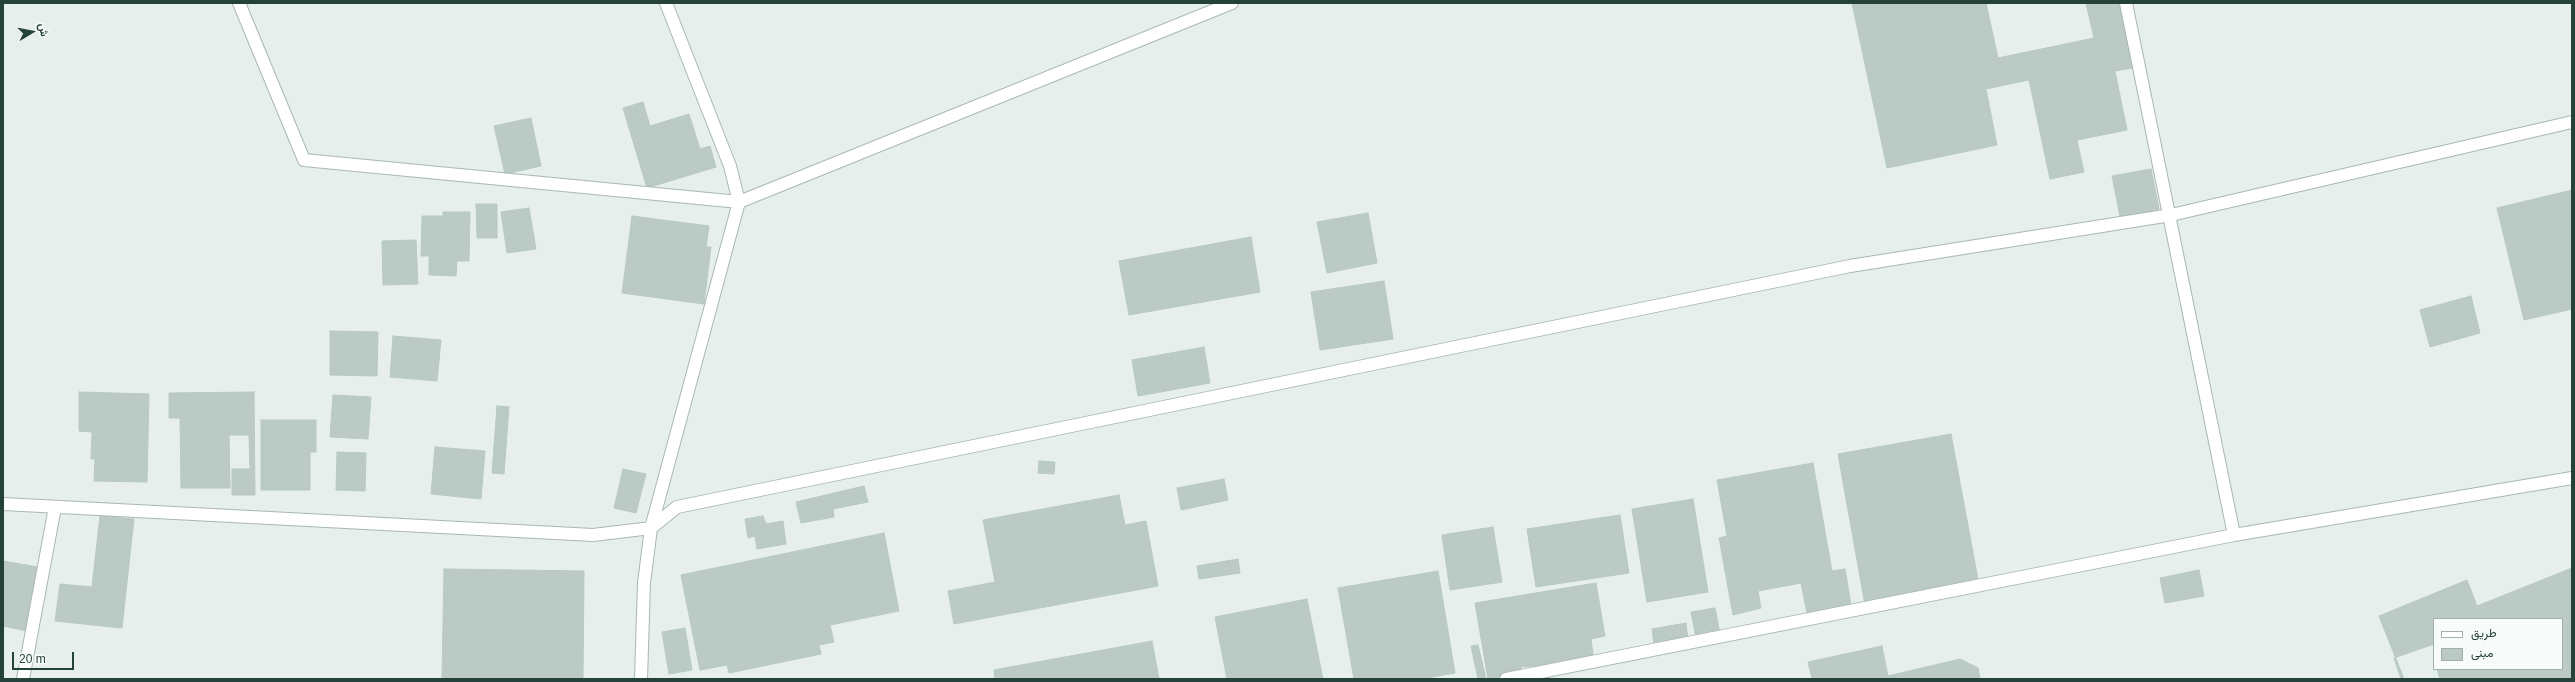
<!DOCTYPE html>
<meta charset="utf-8">
<style>
body{margin:0}
#map{position:relative;width:2575px;height:682px;overflow:hidden;background:#e6efeb;font-family:Arial,Vazirmatn,sans-serif}
canvas{display:block}
.frame{position:absolute;inset:0;border:4px solid #24423a;pointer-events:none}
.legend{position:absolute;left:2433px;top:618px;width:130px;height:52px;box-sizing:border-box;background:#f7fbf9;border:1px solid #a3b1ad;margin:0;padding:5px 7px;list-style:none;font-size:12px;color:#24423a}
.legend li{display:flex;align-items:center;gap:8px;height:20px}
.legend b{width:20px;border:1px solid #a3b1ad}
.north{position:absolute;left:12px;top:12px;width:40px;height:40px;-webkit-text-stroke:3px #f7fbf9;paint-order:stroke;rotate:80deg;font-size:11px;font-weight:700;line-height:16px;text-align:center;color:#24423a}
.north::after{content:'';display:block;margin:auto;width:14px;height:18px;background:#24423a;clip-path:polygon(50% 0,100% 100%,50% 72%,0 100%)}
.scale{position:absolute;left:12px;top:652px;width:62px;height:18px;box-sizing:border-box;border:2px solid #24423a;border-top:0;padding-left:5px;font-size:12px;line-height:14px;white-space:nowrap;color:#24423a;-webkit-text-stroke:3px #f7fbf9;paint-order:stroke}
</style>
<div id="map">
<canvas width="2575" height="682"></canvas>
<div class="frame"></div>
<ul class="legend">
<li><b style="height:5px;background:#fff"></b>طريق</li>
<li><b style="height:11px;background:#bbcac4"></b>مبنى</li>
</ul>
<div class="north">ش</div>
<div class="scale">20 m</div>
</div>
<script>
const c = document.querySelector('canvas').getContext('2d');
c.lineJoin = 'round';
function fill(path, color) { c.fillStyle = color; c.fill(path, 'evenodd'); }
const toPath = rows => new Path2D(rows.map(r => 'M' + r).join(''));
function strokePath(path, color, width, dash) { c.strokeStyle = color; c.lineWidth = width; c.lineCap = dash ? 'butt' : 'round'; c.setLineDash(dash || []); c.stroke(path); }
const building = toPath([
 [1852,3,1986,3,1998,58,2094,38,2086,3,2120,3,2133,68,2115,71,2127,130,2077,140,2084,172,2050,179,2029,80,1986,89,1997,145,1887,168,1852,3],
 [643,102,650,126,689,114,700,149,710,146,716,167,647,188,623,108,643,102],
 [531,118,541,166,505,174,494,126,531,118],
 [2151,169,2159,209,2120,217,2112,176,2151,169],
 [2572,190,2572,309,2524,320,2497,208,2572,190],
 [476,204,497,204,497,238,477,238,476,204],
 [529,208,536,249,507,253,501,212,529,208],
 [443,212,470,212,469,261,457,261,456,276,429,275,429,256,421,256,422,216,443,216,443,212],
 [1368,213,1377,263,1327,273,1317,222,1368,213],
 [632,216,709,226,706,247,711,247,704,304,622,293,632,216],
 [1251,237,1260,292,1129,315,1119,261,1251,237],
 [416,240,418,284,383,285,382,241,416,240],
 [1384,281,1393,339,1320,350,1311,292,1384,281],
 [2471,296,2480,333,2430,347,2420,310,2471,296],
 [330,331,378,332,377,376,330,375,330,331],
 [393,336,441,340,437,381,390,377,393,336],
 [1204,347,1210,383,1138,396,1132,360,1204,347],
 [79,392,149,394,147,482,94,481,95,459,91,459,92,432,79,431,79,392],
 [254,392,255,495,232,495,232,469,250,469,249,435,229,435,230,488,181,488,180,418,169,418,169,393,254,392],
 [333,395,371,397,368,439,330,437,333,395],
 [497,406,509,407,504,474,492,473,497,406],
 [261,420,316,420,316,452,310,452,310,490,261,490,261,420],
 [1951,434,1979,585,1865,605,1838,454,1951,434],
 [435,447,485,451,481,499,431,494,435,447],
 [337,452,366,453,365,491,336,490,337,452],
 [1039,461,1055,462,1054,474,1038,473,1039,461],
 [1813,463,1832,571,1845,569,1851,605,1807,613,1801,583,1758,591,1761,608,1733,615,1719,538,1727,536,1717,480,1813,463],
 [623,469,646,474,636,513,614,508,623,469],
 [1224,479,1228,500,1181,510,1177,488,1224,479],
 [864,486,868,502,833,509,834,517,801,523,796,502,864,486],
 [1119,495,1125,525,1146,521,1158,586,954,624,948,591,995,582,983,520,1119,495],
 [1693,499,1708,592,1647,602,1632,509,1693,499],
 [1620,515,1629,573,1536,587,1527,529,1620,515],
 [100,516,134,519,122,628,55,621,60,584,92,587,100,516],
 [763,516,766,524,783,521,786,544,757,549,755,536,748,538,745,519,763,516],
 [1493,527,1502,582,1450,590,1442,535,1493,527],
 [884,533,899,611,830,625,834,642,819,645,821,654,729,673,727,665,700,670,681,575,884,533],
 [1238,559,1240,573,1199,579,1197,566,1238,559],
 [3,561,38,567,27,631,3,626,3,561],
 [2572,568,2572,679,2404,679,2379,616,2467,580,2477,606,2572,568],
 [2434,619,2562,619,2562,669,2434,669,2434,619],
 [444,569,584,571,583,679,442,679,444,569],
 [2199,570,2204,596,2165,603,2160,578,2199,570],
 [1438,571,1455,673,1421,679,1354,679,1338,588,1438,571],
 [1596,583,1605,636,1591,639,1594,661,1534,671,1533,666,1521,667,1522,675,1488,679,1475,603,1596,583],
 [1307,599,1323,679,1227,679,1215,617,1307,599],
 [1715,608,1720,634,1696,638,1691,612,1715,608],
 [1686,623,1688,640,1654,645,1652,629,1686,623],
 [685,628,692,670,669,674,662,632,685,628],
 [1152,641,1159,679,995,679,994,670,1152,641],
 [2434,644,2434,669,2437,669,2440,679,2401,679,2394,658,2434,644],
 [1478,645,1486,679,1478,679,1471,646,1478,645],
 [1882,646,1888,676,1960,659,1978,668,1980,679,1812,679,1808,662,1882,646]
]);
fill(building, '#bbcac4');
strokePath(building, '#b8c9c2', 1);
const minor = toPath([
 [239,3,304,160,739,202,1232,3],
 [2126,3,2234,535],
 [3,504,593,535,651,528,677,507,1850,266,2171,215,2572,122],
 [23,679,55,507],
 [641,679,644,583,651,528,739,202,730,166,666,3],
 [1506,679,2234,535,2572,478]
]);
strokePath(minor, '#a8b8b2', 14);
strokePath(minor, '#fff', 12);
</script>
